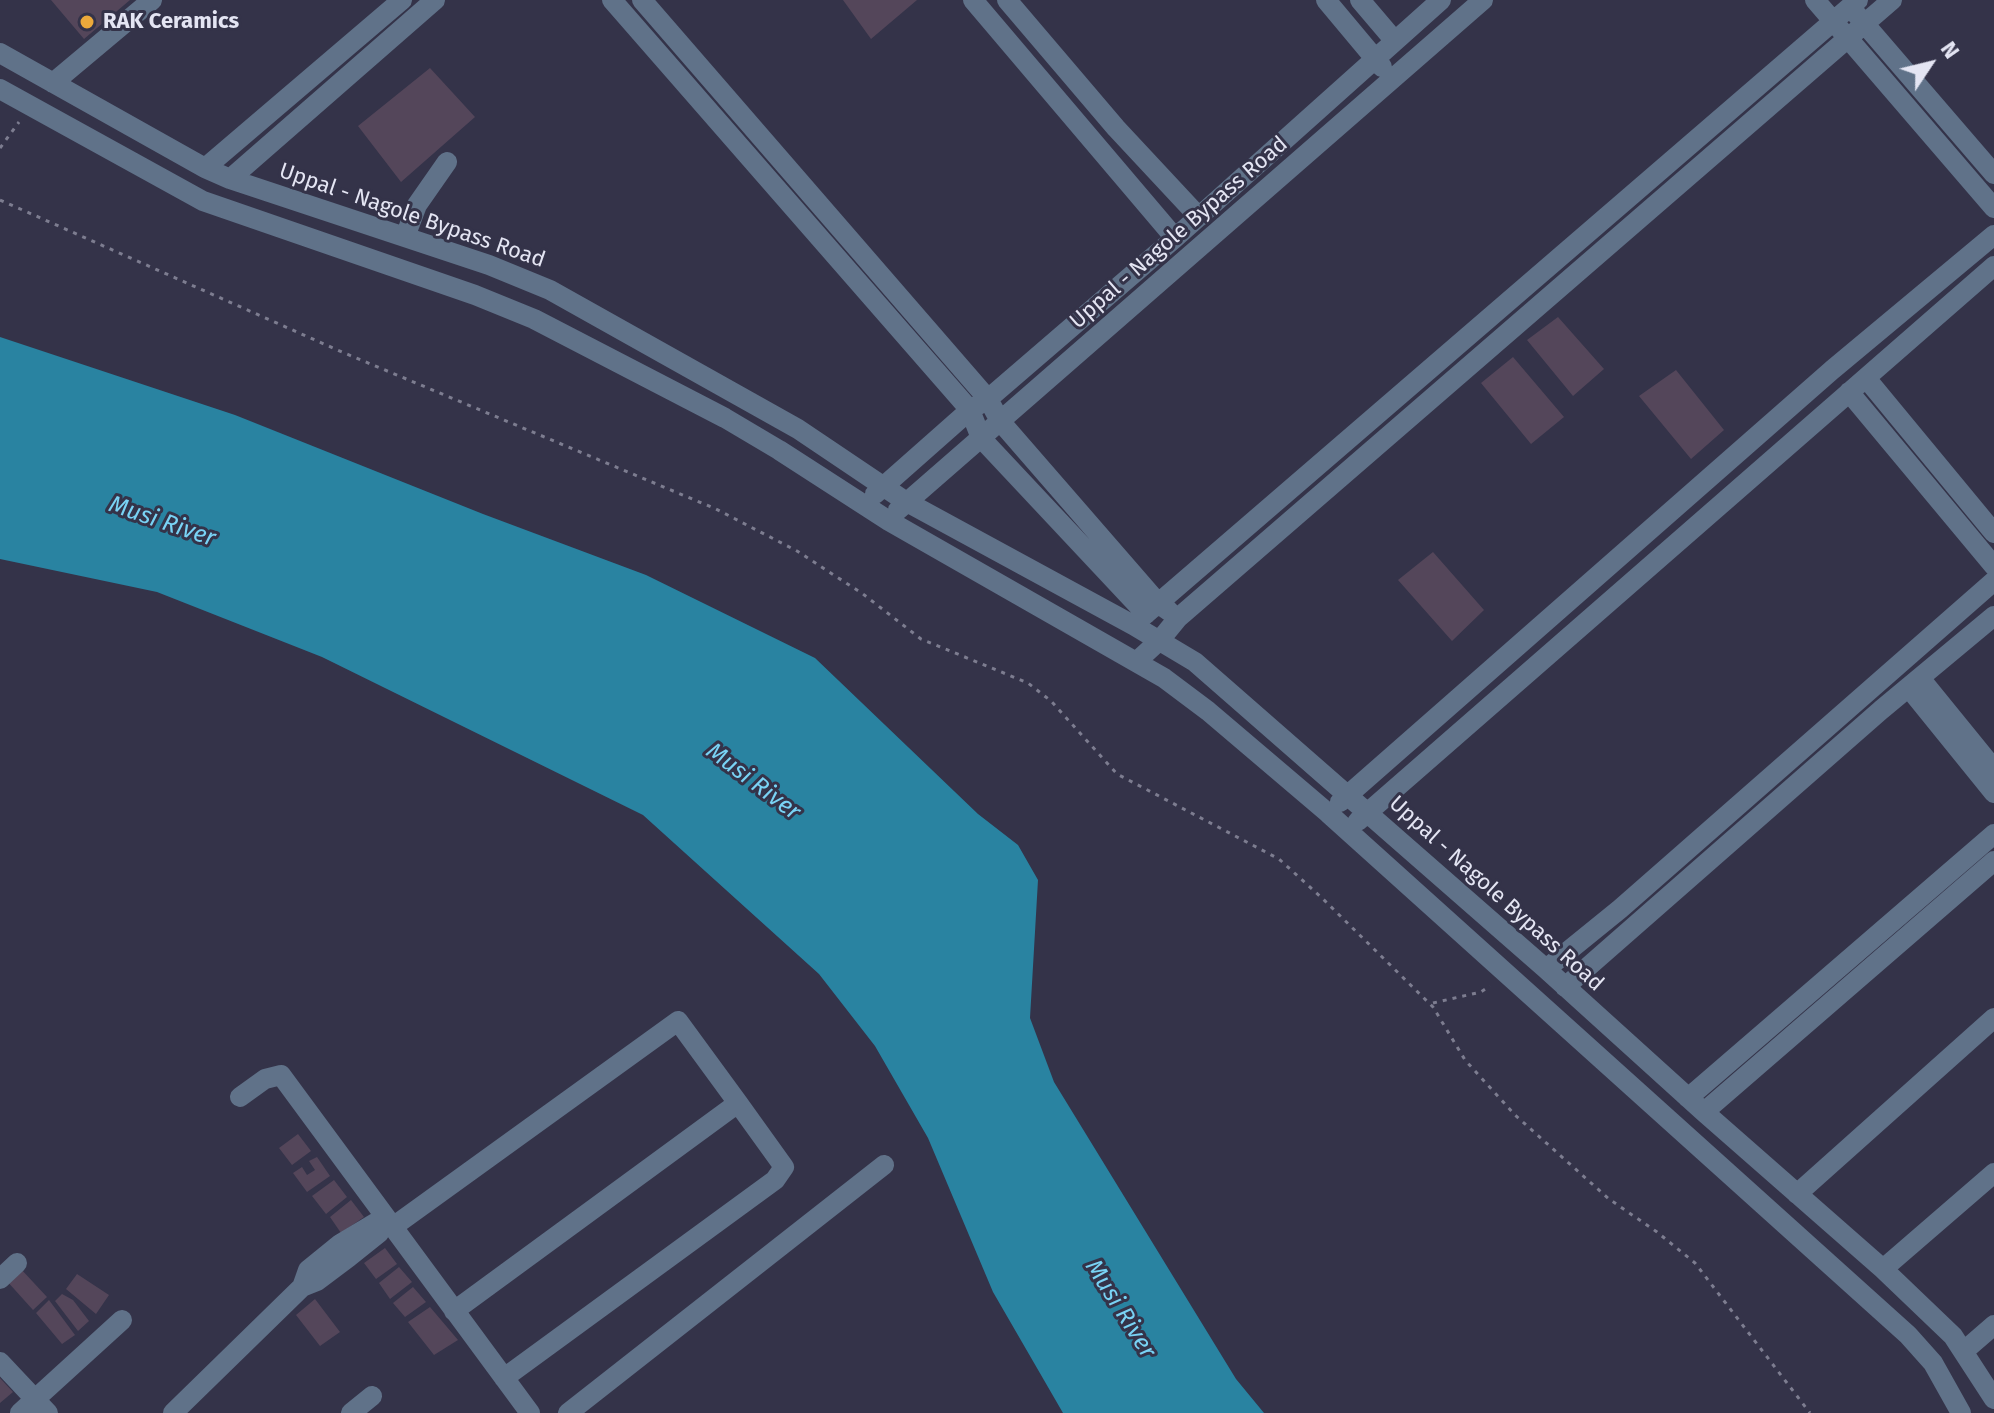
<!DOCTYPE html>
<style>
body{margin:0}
#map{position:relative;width:1994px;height:1413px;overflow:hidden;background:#343349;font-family:"Fira Sans",sans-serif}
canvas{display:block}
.north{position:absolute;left:1890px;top:24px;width:80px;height:80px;-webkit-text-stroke:6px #343349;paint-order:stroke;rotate:55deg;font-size:22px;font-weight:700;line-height:32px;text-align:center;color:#e4e5f3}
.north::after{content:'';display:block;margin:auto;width:28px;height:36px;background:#e4e5f3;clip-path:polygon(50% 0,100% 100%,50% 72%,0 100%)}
</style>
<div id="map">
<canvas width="1994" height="1413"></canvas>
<div class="north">N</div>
</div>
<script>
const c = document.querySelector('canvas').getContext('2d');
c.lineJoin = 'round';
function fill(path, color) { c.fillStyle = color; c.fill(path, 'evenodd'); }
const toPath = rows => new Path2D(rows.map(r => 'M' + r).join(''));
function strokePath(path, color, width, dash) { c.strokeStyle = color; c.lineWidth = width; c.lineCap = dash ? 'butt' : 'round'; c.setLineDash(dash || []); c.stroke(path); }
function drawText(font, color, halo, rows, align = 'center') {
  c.font = font + ' "Fira Sans",sans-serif'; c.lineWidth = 6; c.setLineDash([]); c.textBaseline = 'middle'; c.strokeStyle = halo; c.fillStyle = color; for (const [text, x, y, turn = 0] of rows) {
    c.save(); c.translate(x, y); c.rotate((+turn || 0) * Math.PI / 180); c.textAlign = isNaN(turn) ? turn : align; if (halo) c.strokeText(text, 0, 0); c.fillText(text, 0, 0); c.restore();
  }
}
fill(toPath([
 [0,337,235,415,483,514,646,575,815,658,978,814,1018,845,1038,880,1030,1018,1054,1082,1236,1379,1264,1413,1063,1413,993,1292,928,1138,875,1046,819,974,643,815,322,657,157,592,0,559]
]), '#2983a1');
fill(toPath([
 [51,0,130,0,84,39],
 [843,0,917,0,871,39],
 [430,68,475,117,401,182,358,126],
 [1558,317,1604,369,1573,396,1527,340],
 [1513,357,1564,417,1531,444,1481,383],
 [1676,370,1724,430,1691,459,1639,396],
 [1433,552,1484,610,1452,641,1398,580],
 [298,1134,311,1151,292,1165,279,1148],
 [317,1157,330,1176,307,1192,293,1173,302,1167,307,1175,315,1170,309,1161],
 [334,1180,347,1197,326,1214,312,1196],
 [351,1200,364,1217,341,1233,330,1217],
 [385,1248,397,1264,376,1279,364,1263],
 [399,1267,412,1282,390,1299,379,1283],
 [20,1268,47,1297,33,1310,6,1280],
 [77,1274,109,1295,96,1314,66,1289],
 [413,1287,426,1302,405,1317,393,1303],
 [62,1294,73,1300,89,1321,78,1331,55,1301],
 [315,1299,340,1332,320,1346,296,1315],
 [49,1300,75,1335,62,1344,36,1313],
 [430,1307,458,1340,434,1355,408,1322],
 [0,1378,13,1392,0,1403]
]), '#54465a');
strokePath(toPath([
 [0,148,19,122],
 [0,200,342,352,716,509,797,551,863,594,921,639,1028,683,1051,701,1117,774,1279,859,1323,899,1433,1007,1465,1060,1515,1115,1609,1199,1657,1232,1695,1263,1810,1413],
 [1433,1003,1481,992,1490,986]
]), '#7d7d90', 3, [4, 6]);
strokePath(toPath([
 [612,0,970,410,981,438,1146,614],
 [642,0,988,399,1000,421,1159,604,1169,611],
 [973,0,1175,238],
 [1007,0,1116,128,1199,217],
 [1326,0,1382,67],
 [1360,0,1394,40],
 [1815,0,1994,208],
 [1857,15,1994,174],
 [0,53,205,168,230,179,489,265,550,290,798,429,905,501,1133,625,1195,662,1546,969,1704,1112,1883,1269,1953,1336,1994,1399],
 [53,83,152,0],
 [0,89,203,201,475,295,534,319,725,418,779,450,889,521,1164,678,1208,711,1328,813,1908,1335,1933,1363,1961,1413],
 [205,168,402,0],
 [230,179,435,0],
 [405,237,417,205,447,162],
 [1866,378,1994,533],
 [1849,392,1994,566],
 [875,494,970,410,988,399,1175,238,1441,0],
 [898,510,1483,0],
 [1133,625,1858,0],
 [1136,662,1160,640,1178,618,1892,0],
 [1920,678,1994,769],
 [1909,688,1994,793],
 [1340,802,1832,370,1994,235],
 [1358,821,1994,266],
 [1546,969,1620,909,1994,581],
 [1565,987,1881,710,1994,616],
 [240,1097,265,1079,281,1075,530,1413],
 [1688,1098,1994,834],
 [1704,1112,1994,861],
 [1797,1194,1994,1018],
 [394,1226,678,1021,738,1103,784,1167,775,1180,504,1378],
 [1883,1269,1994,1173],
 [0,1279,17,1263],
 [302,1287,308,1270,340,1244,375,1223],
 [454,1311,738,1103],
 [1964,1351,1994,1325],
 [0,1362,48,1413],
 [20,1413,122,1320],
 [173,1413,302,1287,317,1281,349,1257,379,1233,386,1219],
 [351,1413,372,1396],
 [568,1413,884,1165]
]), '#607289', 20);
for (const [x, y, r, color] of [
 [87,22,8,"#eca93b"]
]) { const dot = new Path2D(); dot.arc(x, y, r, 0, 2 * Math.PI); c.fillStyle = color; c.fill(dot); strokePath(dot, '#343349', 3); }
drawText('bold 22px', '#e4e5f3', '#343349', [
 ["RAK Ceramics",103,22]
], 'left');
drawText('22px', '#e4e5f3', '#343349', [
 ["Uppal - Nagole Bypass Road",412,216,19],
 ["Uppal - Nagole Bypass Road",1179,233,-41],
 ["Uppal - Nagole Bypass Road",1496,894,42]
]);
drawText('italic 24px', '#79d3f5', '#343349', [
 ["Musi River",162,522,19],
 ["Musi River",753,782,37],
 ["Musi River",1120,1309,58]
]);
</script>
